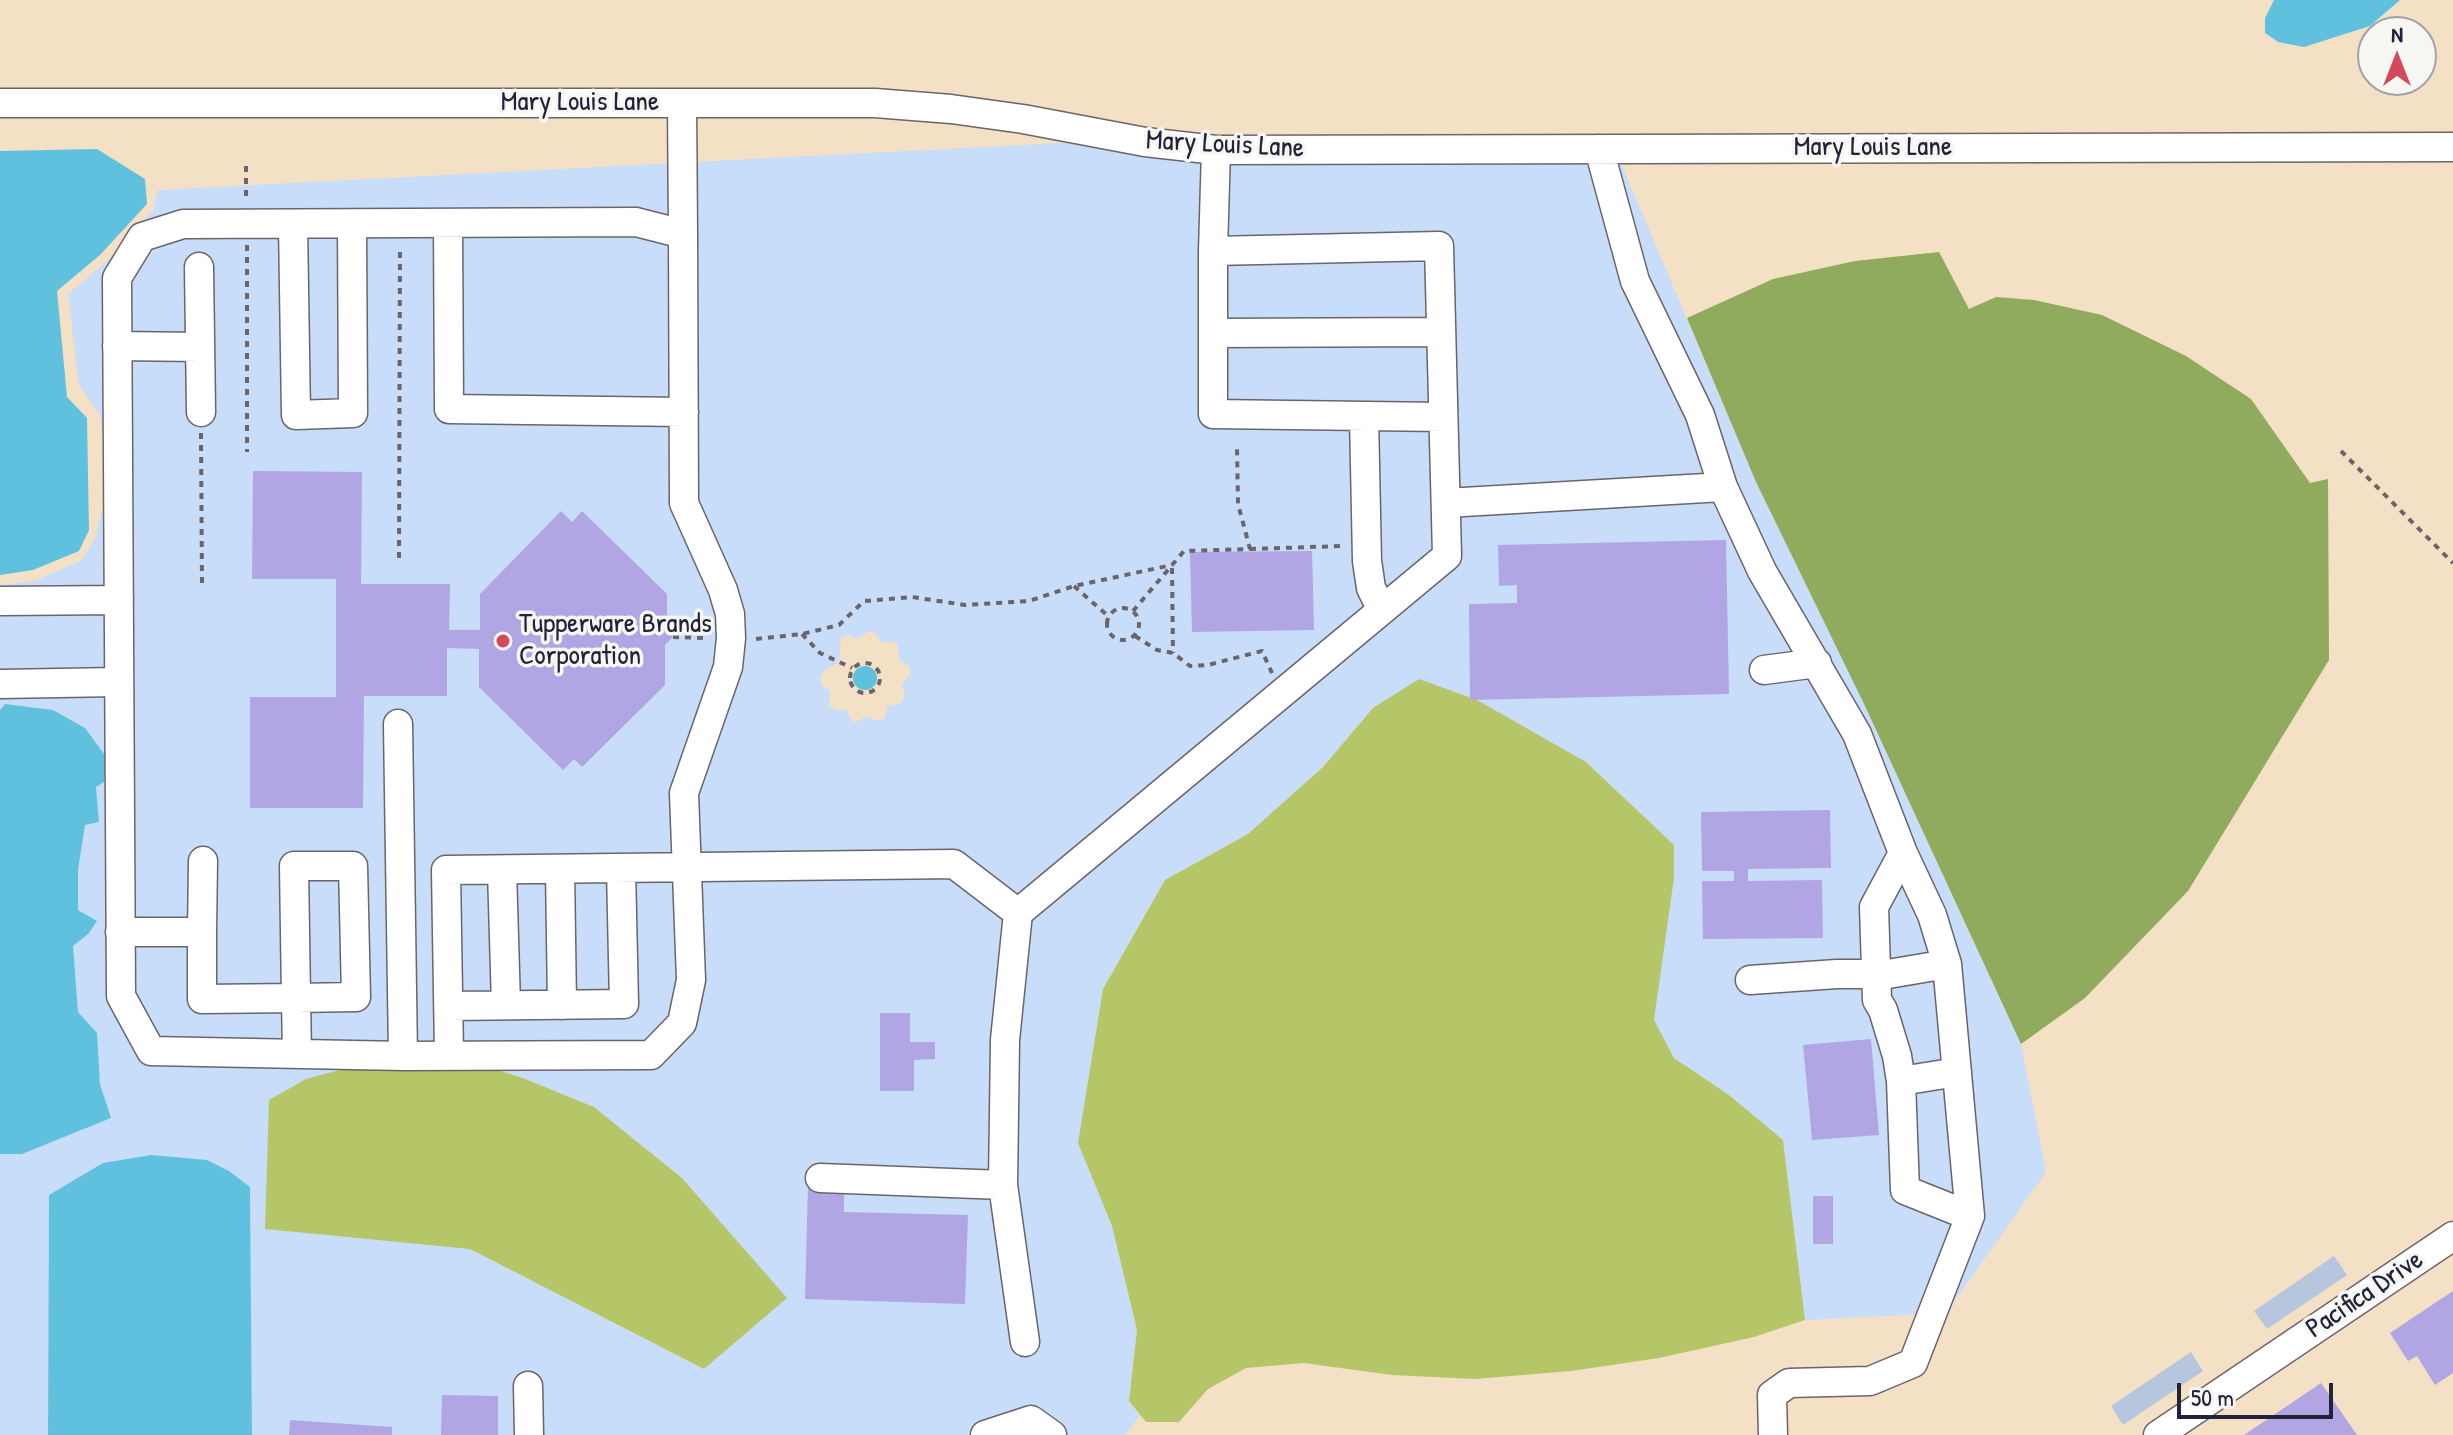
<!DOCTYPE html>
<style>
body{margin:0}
#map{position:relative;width:2453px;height:1435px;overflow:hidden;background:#f3e0c5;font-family:"Patrick Hand",sans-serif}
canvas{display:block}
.north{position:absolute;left:2357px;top:16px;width:80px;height:80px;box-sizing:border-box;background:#f6f6f2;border:2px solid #a1a1a9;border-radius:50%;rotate:0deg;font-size:22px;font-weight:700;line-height:32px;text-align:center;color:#22223b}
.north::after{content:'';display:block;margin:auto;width:28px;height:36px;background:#d1495b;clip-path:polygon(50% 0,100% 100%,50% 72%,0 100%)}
.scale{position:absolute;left:2177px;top:1383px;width:156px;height:36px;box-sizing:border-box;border:4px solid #22223b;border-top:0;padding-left:10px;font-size:24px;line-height:28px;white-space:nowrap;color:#22223b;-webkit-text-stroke:6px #f6f6f2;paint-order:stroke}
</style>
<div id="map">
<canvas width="2453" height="1435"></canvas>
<div class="north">N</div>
<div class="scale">50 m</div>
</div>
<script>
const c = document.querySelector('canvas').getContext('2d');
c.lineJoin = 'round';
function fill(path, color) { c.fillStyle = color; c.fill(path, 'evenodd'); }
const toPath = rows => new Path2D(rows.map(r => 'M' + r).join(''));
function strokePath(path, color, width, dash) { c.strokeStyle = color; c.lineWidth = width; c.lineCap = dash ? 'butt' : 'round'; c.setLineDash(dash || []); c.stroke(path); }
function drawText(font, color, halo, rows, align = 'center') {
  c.font = font + ' "Patrick Hand",sans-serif'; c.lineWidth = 7; c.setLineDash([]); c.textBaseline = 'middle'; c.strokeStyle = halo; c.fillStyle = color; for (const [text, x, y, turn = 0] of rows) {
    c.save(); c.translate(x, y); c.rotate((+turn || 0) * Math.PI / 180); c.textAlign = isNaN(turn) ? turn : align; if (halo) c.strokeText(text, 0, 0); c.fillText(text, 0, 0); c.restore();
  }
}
fill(toPath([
 [1079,142,1620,161,1756,482,1865,706,2021,1044,2046,1172,1946,1313,1805,1320,1783,1140,1729,1095,1674,1058,1653,1020,1674,878,1674,845,1586,762,1477,700,1373,708,1323,767,1248,834,1165,880,1103,989,1078,1143,1112,1226,1137,1330,1129,1401,1140,1415,1125,1435,252,1435,250,1187,49,1195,48,1435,0,1435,0,1154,22,1154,110,1117,100,1084,97,1033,78,1012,73,945,88,934,78,910,78,870,85,825,99,822,96,787,5,704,0,710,0,585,35,581,82,560,97,535,98,523,103,511,106,455,100,415,79,386,68,294,106,262,153,211,158,190],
 [869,631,875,633,882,642,894,642,898,646,899,660,908,665,911,674,901,685,905,692,903,700,899,704,888,706,884,719,876,721,866,716,859,721,853,722,846,710,837,710,829,706,830,691,823,686,820,678,824,670,839,662,841,638,849,635,858,639],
 [469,1061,523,1078,594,1107,682,1178,786,1298,704,1369,470,1249]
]), '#c7ddf9');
fill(toPath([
 [2334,1256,2347,1275,2267,1329,2254,1311],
 [2191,1352,2203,1371,2123,1425,2111,1406]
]), '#b5c6de');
fill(toPath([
 [1419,679,1477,700,1586,762,1674,845,1674,878,1654,1020,1674,1058,1729,1095,1783,1140,1805,1320,1754,1337,1659,1358,1571,1371,1475,1379,1392,1375,1304,1363,1246,1368,1208,1389,1179,1422,1146,1422,1129,1401,1137,1330,1112,1226,1078,1143,1103,989,1165,880,1248,834,1323,767,1373,708],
 [469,1061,523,1078,594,1107,682,1178,787,1298,704,1369,470,1249,265,1229,269,1100,306,1079,340,1070,394,1062]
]), '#b5c669');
fill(toPath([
 [1939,252,1969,309,1996,297,2034,300,2102,315,2186,356,2251,399,2310,483,2328,479,2329,660,2188,891,2085,998,2021,1044,1865,706,1756,482,1687,318,1773,279,1855,261]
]), '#90ab5d');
fill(toPath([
 [2274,0,2400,0,2370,26,2304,47,2278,42,2265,33,2265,18],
 [97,149,145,179,147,204,100,255,57,291,67,397,87,418,89,530,79,551,33,570,0,575,0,151],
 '853 678a12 12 0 1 1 24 0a12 12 0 1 1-24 0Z',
 [5,704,53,710,85,728,107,758,104,782,96,787,99,822,85,825,78,870,78,910,97,921,88,934,73,946,78,1012,97,1033,100,1084,111,1118,22,1154,0,1154,0,710],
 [151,1155,207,1160,229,1171,250,1187,252,1435,48,1435,49,1195,103,1163]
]), '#60c1de');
fill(toPath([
 [253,471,362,472,361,584,450,584,449,630,480,630,480,594,561,511,572,522,582,511,667,594,667,630,673,637,665,645,665,685,582,767,574,759,563,770,479,687,479,649,447,648,447,696,364,696,363,808,250,808,250,697,336,697,336,579,252,579],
 [1726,540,1729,694,1470,700,1469,604,1517,603,1517,585,1499,586,1498,545],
 [1312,551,1314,630,1192,632,1190,552],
 [1830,810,1831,868,1748,869,1748,881,1822,880,1823,938,1703,939,1702,881,1734,881,1734,871,1702,871,1701,812],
 [880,1013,910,1013,910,1042,935,1042,935,1059,914,1060,914,1091,880,1091],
 [1871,1039,1879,1135,1812,1140,1803,1045],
 [808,1185,844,1186,844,1212,968,1215,965,1304,805,1299],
 [1813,1196,1833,1196,1833,1244,1813,1244],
 [2453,1291,2453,1373,2435,1385,2417,1356,2408,1361,2390,1333],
 [2321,1383,2357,1435,2244,1435],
 [442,1395,498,1396,498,1435,441,1435],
 [290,1420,392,1427,392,1435,289,1435]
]), '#b1a6e3');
const minor = toPath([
 [0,103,875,103,951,109,1023,119,1145,142,1216,150,2453,147],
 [682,103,683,234],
 [1599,149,1635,281,1700,415,1723,487,1762,571,1857,734,1903,853,1932,915,1947,964,1970,1216,1913,1363,1870,1381,1789,1383,1772,1395,1773,1435],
 [636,222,683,234,684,503,723,590,730,614,731,638,728,667,684,793,691,980,682,1023,651,1055,403,1056,151,1051,121,996,117,278,142,237,183,224,636,222],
 [448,223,449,409,684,412],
 [293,224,296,415,353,413,352,224],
 [1213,251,1213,414,1443,417],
 [199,267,201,412],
 [1213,333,1441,332],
 [117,346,200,347],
 [1364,416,1367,561,1371,588,1382,610],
 [1446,503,1723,487],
 [0,601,119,600],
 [1764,670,1817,663],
 [0,684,117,682],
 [398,724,403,1056],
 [1903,853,1874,907,1877,1000,1883,1010,1897,1056,1901,1081,1957,1072],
 [560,869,562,1005],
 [502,870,506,1005],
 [120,932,202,932,202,999,296,998,356,997,353,866,294,866,296,998,297,1054],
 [202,932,203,861],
 [1750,980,1837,974,1888,974,1947,964],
 [449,1006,624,1004,621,869],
 [449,1055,446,870,954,864,1018,913],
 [1901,1081,1905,1190,1970,1216],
 [820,1178,1003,1185],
 [1025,1342,1003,1185,1005,1040,1018,913,1447,556,1439,246,1213,251,1216,150],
 [528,1386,529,1435],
 [985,1435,1031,1420,1052,1435],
 [2158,1435,2453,1236]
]);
strokePath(minor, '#6b646b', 31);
strokePath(toPath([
 [246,166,246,200],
 [247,245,247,452],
 [201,433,202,586],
 [2341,451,2453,563],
 [1250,549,1343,546],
 [399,558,400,246],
 [1172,568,1173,653],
 [1074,586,1108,616],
 '1107 624a16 16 0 1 1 32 0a16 16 0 1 1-32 0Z',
 [1133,611,1184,551,1250,549,1238,504,1237,449],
 [802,634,820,653,852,668],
 [1135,636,1157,650,1173,653,1190,666,1208,665,1262,651,1272,673],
 [673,637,707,638],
 [756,639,802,634,839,625,864,601,912,597,965,605,1029,601,1074,586,1172,565],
 '850 678a15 15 0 1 1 30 0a15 15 0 1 1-30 0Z'
]), '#6b646b', 4, [6, 6]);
strokePath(minor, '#fff', 28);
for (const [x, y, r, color] of [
 [503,641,8,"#d1495b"]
]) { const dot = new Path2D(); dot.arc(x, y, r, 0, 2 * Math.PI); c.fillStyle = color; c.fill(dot); strokePath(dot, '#f6f6f2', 3); }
drawText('28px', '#22223b', '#f6f6f2', [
 ["Mary Louis Lane",580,103],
 ["Mary Louis Lane",1225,145,3],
 ["Mary Louis Lane",1873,148],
 ["Pacifica Drive",2365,1295,-34]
]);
drawText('28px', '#22223b', '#f6f6f2', [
 ["Tupperware Brands",519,625],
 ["Corporation",519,657]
], 'left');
</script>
